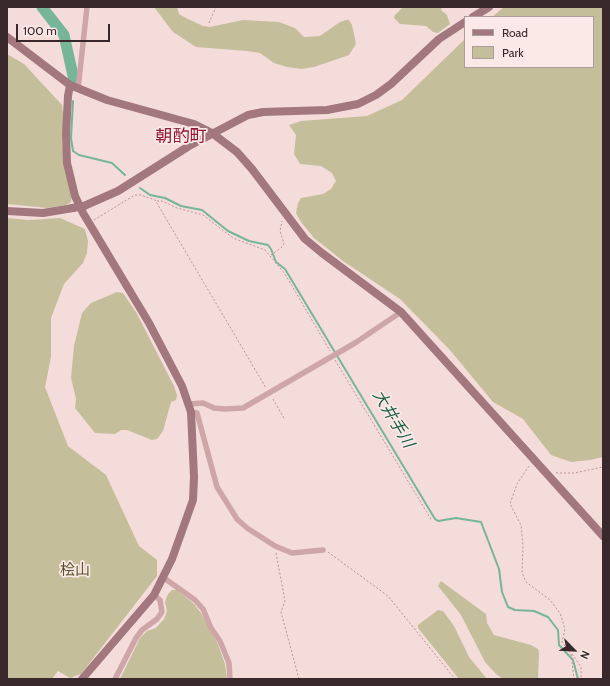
<!DOCTYPE html>
<meta charset="utf-8">
<style>
body{margin:0}
#map{position:relative;width:610px;height:686px;overflow:hidden;background:#f4dcdb;font-family:Cabin,sans-serif}
canvas{display:block}
.frame{position:absolute;inset:0;border:8px solid #39282b;pointer-events:none}
.legend{position:absolute;left:464px;top:16px;width:130px;height:52px;box-sizing:border-box;background:#fbe9e8;border:1px solid #ad9c9c;margin:0;padding:5px 7px;list-style:none;font-size:12px;color:#39282b}
.legend li{display:flex;align-items:center;gap:8px;height:20px}
.legend b{width:20px;border:1px solid #ad9c9c}
.north{position:absolute;left:554px;top:630px;width:40px;height:40px;-webkit-text-stroke:3px #fbe9e8;paint-order:stroke;rotate:114deg;font-size:11px;font-weight:700;line-height:16px;text-align:center;color:#39282b}
.north::after{content:'';display:block;margin:auto;width:14px;height:18px;background:#39282b;clip-path:polygon(50% 0,100% 100%,50% 72%,0 100%)}
.scale{position:absolute;left:16px;top:24px;width:94px;height:18px;box-sizing:border-box;border:2px solid #39282b;border-top:0;padding-left:5px;font-size:12px;line-height:14px;white-space:nowrap;color:#39282b;-webkit-text-stroke:3px #fbe9e8;paint-order:stroke}
</style>
<div id="map">
<canvas width="610" height="686"></canvas>
<div class="frame"></div>
<ul class="legend">
<li><b style="height:5px;background:#a2777d"></b>Road</li>
<li><b style="height:11px;background:#c5be9a"></b>Park</li>
</ul>
<div class="north">N</div>
<div class="scale">100 m</div>
</div>
<script>
const c = document.querySelector('canvas').getContext('2d');
c.lineJoin = 'round';
function fill(path, color) { c.fillStyle = color; c.fill(path, 'evenodd'); }
const toPath = rows => new Path2D(rows.map(r => 'M' + r).join(''));
function strokePath(path, color, width, dash) { c.strokeStyle = color; c.lineWidth = width; c.lineCap = dash ? 'butt' : 'round'; c.setLineDash(dash || []); c.stroke(path); }
function drawText(font, color, halo, rows, align = 'center') {
  c.font = font + ' Cabin,"Noto Sans JP",sans-serif'; c.lineWidth = 3.5; c.setLineDash([]); c.textBaseline = 'middle'; c.strokeStyle = halo; c.fillStyle = color; for (const [text, x, y, turn = 0] of rows) {
    c.save(); c.translate(x, y); c.rotate((+turn || 0) * Math.PI / 180); c.textAlign = isNaN(turn) ? turn : align; if (halo) c.strokeText(text, 0, 0); c.fillText(text, 0, 0); c.restore();
  }
}
fill(toPath([
 [154,7,177,7,179,14,186,18,203,26,210,27,243,20,279,22,295,28,304,37,320,36,340,22,346,20,349,20,352,25,356,44,349,55,314,67,301,69,287,67,274,63,260,53,247,51,196,47,173,32],
 [403,7,442,7,441,10,447,15,450,24,438,33,433,32,426,26,400,24,394,18,395,15],
 [504,7,603,7,603,457,590,460,571,462,551,455,523,419,493,402,449,349,400,299,343,261,314,238,301,222,296,213,298,203,301,198,323,194,331,189,336,181,332,173,321,166,300,164,294,154,296,135,289,125,301,121,367,116,402,100,465,39,465,67,593,67,593,17,492,17],
 [7,54,24,64,62,105,64,120,62,143,72,194,71,202,66,205,47,208,7,204],
 [7,218,29,220,60,218,85,229,88,241,87,253,83,263,64,284,51,318,51,357,45,387,68,446,106,475,139,546,157,560,157,576,81,674,70,678,58,671,52,679,7,679],
 [117,292,123,293,136,312,174,386,177,395,176,400,171,402,163,431,157,439,152,440,127,430,121,430,115,434,95,433,75,408,76,399,71,378,74,346,82,313,91,303],
 [441,581,486,614,487,623,494,635,531,645,538,649,539,653,538,678,503,679,496,674,485,662,461,615,438,586],
 [172,590,177,590,194,604,201,613,217,642,225,664,227,679,120,679,140,638,147,631,156,628,164,619,167,611,165,602,168,594],
 [438,610,443,611,454,626,469,657,487,679,459,679,418,628,418,625]
]), '#c5be9a');
strokePath(toPath([
 [73,101,71,138,73,151,79,155,112,163,125,175],
 [140,188,150,195,165,198,181,206,202,210,228,231,249,241,268,245,271,249,276,262,285,269,435,519,438,521,456,518,481,522,499,569,502,592,508,607,515,610,534,611,548,617,558,630,559,645,573,660,578,679]
]), '#77b599', 2);
strokePath(toPath([
 [42,7,64,35,74,80]
]), '#77b599', 11);
strokePath(toPath([
 [209,23,216,7],
 [157,201,162,201,177,208,203,215,233,238,265,250,285,274,330,351],
 [94,220,135,195,141,195,155,200,266,388],
 [271,255,281,248,284,244,280,231,282,221],
 [335,360,432,521],
 [273,399,285,420],
 [529,466,517,484,510,504,521,525,523,546,522,573,526,582,550,600,560,613,565,629,562,642,571,654,574,679],
 [556,473,574,473,603,467],
 [328,552,388,596,455,679],
 [276,553,285,601,281,612,299,679],
 [572,654,581,667,581,679]
]), '#ba9093', 1, [2, 2]);
strokePath(toPath([
 [78,89,87,7],
 [189,404,203,403,214,408,225,409,243,408,355,343,401,312],
 [191,412,197,413,217,487,237,519,247,528,275,546,292,553,323,550],
 [164,578,195,600,203,609,211,628,220,641,229,663,230,679],
 [115,679,136,638,142,630,157,619,162,612,160,600,154,595]
]), '#cea6a7', 5.5);
strokePath(toPath([
 [473,17,489,7],
 [7,37,70,85,68,96,66,134,67,163,75,196,83,213,149,323,182,386,191,412,194,477,193,500,172,559,154,595,82,679],
 [70,85,107,100,194,124,212,133,237,152,252,169,305,239,322,253,401,312,603,536],
 [84,206,118,191,189,146,248,115,263,112,327,110,358,104,376,95,391,84,439,39,465,22],
 [7,211,43,213,73,208]
]), '#a2777d', 8);
strokePath(toPath([
 [73,208,84,206]
]), '#a2777d', 8);
drawText('15px', '#5a5429', '#fbe9e8', [
 ["桧山",75,571]
]);
drawText('italic 16px', '#185f41', '#fbe9e8', [
 ["大井手川",393,419,59]
]);
drawText('17px', '#911837', '#fbe9e8', [
 ["朝酌町",181,137]
]);
</script>
